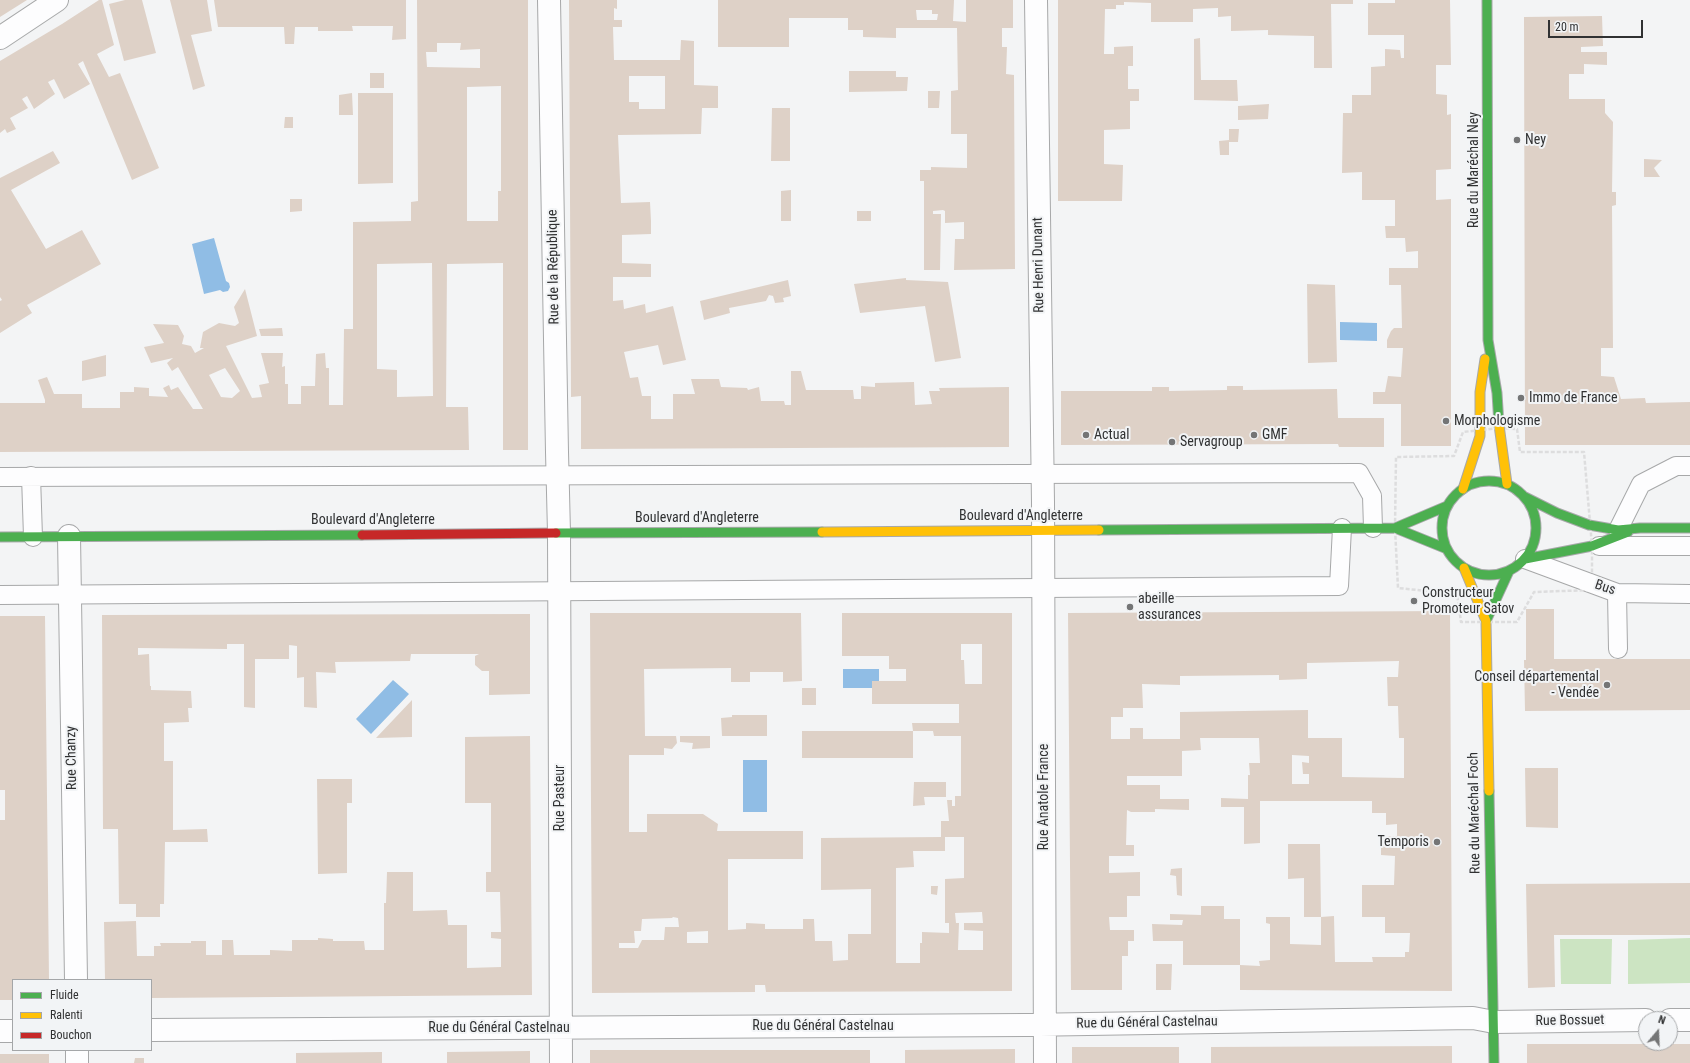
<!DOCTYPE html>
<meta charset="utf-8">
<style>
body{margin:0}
#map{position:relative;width:1690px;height:1063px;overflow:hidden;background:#f3f4f5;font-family:"Roboto Condensed",sans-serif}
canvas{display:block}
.legend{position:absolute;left:12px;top:979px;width:140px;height:72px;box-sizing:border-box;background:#f2f4f6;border:1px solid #a4a6a8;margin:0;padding:5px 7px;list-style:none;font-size:12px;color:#303132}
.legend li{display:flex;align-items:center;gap:8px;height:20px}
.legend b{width:20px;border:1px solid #a4a6a8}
.north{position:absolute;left:1638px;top:1011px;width:40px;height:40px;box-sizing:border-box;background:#f2f4f6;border:1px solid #a4a6a8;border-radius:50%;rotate:19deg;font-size:11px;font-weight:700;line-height:16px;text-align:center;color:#303132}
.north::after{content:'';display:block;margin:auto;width:14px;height:18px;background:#747576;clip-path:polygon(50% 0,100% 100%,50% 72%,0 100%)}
.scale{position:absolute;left:1548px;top:20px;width:95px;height:18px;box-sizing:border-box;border:2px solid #303132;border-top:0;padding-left:5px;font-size:12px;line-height:14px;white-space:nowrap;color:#303132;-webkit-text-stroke:3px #f2f4f6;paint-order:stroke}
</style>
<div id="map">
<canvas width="1690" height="1063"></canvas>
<ul class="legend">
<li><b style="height:5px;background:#4caf50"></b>Fluide</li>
<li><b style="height:5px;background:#ffc107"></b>Ralenti</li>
<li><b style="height:5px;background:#c62828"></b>Bouchon</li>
</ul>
<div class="north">N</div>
<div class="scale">20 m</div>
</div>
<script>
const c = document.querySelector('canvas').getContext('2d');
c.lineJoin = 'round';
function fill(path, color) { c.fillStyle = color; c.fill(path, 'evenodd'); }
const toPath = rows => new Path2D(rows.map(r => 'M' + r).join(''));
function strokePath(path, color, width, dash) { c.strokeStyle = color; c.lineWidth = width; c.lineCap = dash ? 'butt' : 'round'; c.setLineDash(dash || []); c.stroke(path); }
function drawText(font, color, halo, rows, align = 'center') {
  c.font = font + ' "Roboto Condensed",sans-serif'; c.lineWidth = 4; c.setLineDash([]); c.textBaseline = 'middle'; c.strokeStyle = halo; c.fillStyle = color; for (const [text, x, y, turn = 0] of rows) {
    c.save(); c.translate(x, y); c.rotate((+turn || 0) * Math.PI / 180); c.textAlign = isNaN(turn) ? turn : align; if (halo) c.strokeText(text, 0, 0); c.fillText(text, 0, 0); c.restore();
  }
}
fill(toPath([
 [1690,938,1690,983,1628,984,1628,940],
 [1560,939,1612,939,1611,984,1561,984]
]), '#cce4c2');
fill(toPath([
 [214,238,226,281,229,283,230,287,228,291,223,292,220,290,204,294,192,244],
 [1340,322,1377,323,1377,341,1340,340],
 [843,669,879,669,879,688,843,688],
 [393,680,409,694,371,734,356,719],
 [743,760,767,760,767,812,743,812]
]), '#90bde5');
fill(toPath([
 [0,0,27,0,0,17],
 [99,0,102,0,114,45,97,54,109,77,120,73,159,168,132,180,83,61,78,64,90,84,64,99,54,79,48,82,55,94,34,109,27,96,22,99,28,108,10,118,16,129,7,133,5,129,0,133,0,61,62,24],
 [125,0,142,0,156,53,124,61,109,4],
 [170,0,207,0,212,31,191,35,205,86,193,90],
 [214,0,406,0,406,39,392,40,393,26,352,26,353,31,318,31,318,27,295,27,294,44,285,44,284,27,218,27],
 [417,0,528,0,528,450,503,450,503,263,447,264,446,407,468,407,469,450,0,452,0,403,45,403,45,400,38,380,47,377,54,394,82,394,82,408,120,408,120,392,134,392,134,387,149,388,149,396,168,397,163,388,169,385,171,390,178,387,193,409,203,409,178,367,172,371,167,363,173,358,151,363,144,347,164,343,153,324,178,325,184,336,182,344,191,346,195,353,204,348,200,348,203,332,219,323,235,326,239,323,234,307,245,289,257,336,226,346,252,398,262,397,259,385,269,383,261,353,283,353,282,367,285,366,285,384,288,384,288,404,301,404,301,386,315,386,316,354,325,353,326,368,329,368,329,405,343,405,344,329,353,329,353,222,411,221,411,202,418,201],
 [437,43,461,43,460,50,480,49,480,68,427,67,426,52,437,52],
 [501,86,501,191,498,191,498,221,467,221,467,87],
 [432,263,433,396,397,397,397,370,377,369,377,264],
 [225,368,240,391,232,398,221,397,209,375],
 [569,0,617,0,617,9,614,8,614,20,622,20,622,27,613,27,614,60,680,60,681,40,694,41,694,85,718,86,718,108,702,108,701,134,618,135,621,203,650,202,651,221,651,234,622,235,622,263,651,264,651,277,613,277,613,301,623,300,624,309,645,304,646,313,673,306,686,360,663,365,658,345,624,352,630,378,638,377,642,396,651,396,651,419,673,419,673,394,695,394,691,379,719,379,721,387,747,388,748,390,759,387,761,401,784,401,785,405,791,405,791,371,801,371,806,390,853,390,854,399,861,399,861,386,875,387,875,383,914,382,915,405,932,404,929,391,940,391,939,388,1009,387,1009,447,581,449,581,396,571,397],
 [629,76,665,76,665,109,639,109,639,102,629,102],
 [718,0,954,0,953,21,966,22,966,0,1013,0,1013,28,1002,28,1002,47,1007,47,1006,74,1014,75,1015,269,954,270,955,239,964,239,964,222,945,223,945,211,943,210,933,211,933,214,941,214,940,270,924,270,924,181,920,181,920,170,931,170,931,167,967,168,967,134,951,134,951,91,958,90,957,28,896,28,896,38,863,37,863,30,848,30,848,18,789,18,789,47,718,47],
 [916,10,932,10,932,14,938,14,937,20,917,20],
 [1058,0,1353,0,1353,4,1331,4,1332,68,1314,68,1314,36,1268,35,1268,30,1231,31,1231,16,1218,17,1218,8,1193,9,1193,22,1151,22,1151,3,1124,2,1124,5,1116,5,1116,9,1105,9,1104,54,1114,54,1114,47,1133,46,1133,66,1128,66,1128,89,1139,89,1139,101,1130,101,1130,129,1104,130,1104,164,1123,165,1122,201,1058,201],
 [1395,0,1450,0,1451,65,1436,65,1436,94,1447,95,1447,115,1451,114,1451,169,1436,170,1436,200,1451,199,1451,446,1401,446,1401,404,1373,404,1373,392,1385,392,1388,376,1401,377,1403,348,1387,348,1387,340,1391,331,1394,328,1402,328,1401,285,1389,285,1389,268,1418,268,1418,251,1406,252,1405,238,1386,238,1385,226,1395,226,1395,200,1362,200,1362,172,1342,173,1343,113,1352,113,1352,95,1371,95,1371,67,1385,66,1385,49,1400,50,1401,58,1404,58,1404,35,1368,35,1368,3,1395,3],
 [1602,16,1603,46,1581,47,1581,52,1607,52,1607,65,1584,64,1584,74,1569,74,1569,99,1605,99,1605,113,1613,122,1612,192,1616,192,1616,205,1612,206,1613,348,1601,348,1601,376,1614,377,1621,399,1645,398,1646,403,1690,402,1690,445,1525,445,1524,17],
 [1200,38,1201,80,1237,80,1238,101,1194,100,1194,39],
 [849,71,896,71,896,77,908,77,907,91,849,92],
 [370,73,384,73,384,88,370,88],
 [928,91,940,91,939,108,928,108],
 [352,93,353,115,339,115,339,95],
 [358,93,393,93,393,183,358,184],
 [1269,104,1268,119,1238,120,1238,106],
 [772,108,790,108,790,161,771,161],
 [285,117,293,117,293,128,284,128],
 [1229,129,1239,129,1238,142,1229,142,1229,155,1220,155,1219,141,1229,140],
 [53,151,60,163,11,190,46,249,82,230,101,264,27,305,32,313,0,333,0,301,2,300,0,297,0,178],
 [1644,159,1662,160,1654,168,1660,177,1644,177],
 [791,190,791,221,781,221,781,191],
 [290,199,302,199,302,211,290,212],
 [857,211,871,211,871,221,857,221],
 [906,278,906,280,948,282,961,358,935,362,925,306,860,313,854,284],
 [788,280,791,296,783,298,784,302,775,303,773,296,769,295,766,301,729,308,730,313,704,320,700,301],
 [1307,284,1335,285,1337,362,1308,363],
 [282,328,283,336,261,336,259,329],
 [106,355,106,376,82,381,82,361],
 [1227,386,1243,386,1243,390,1337,389,1338,418,1384,418,1384,447,1339,447,1338,444,1061,445,1061,391,1152,391,1152,387,1169,387,1169,391,1227,390],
 [1526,609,1554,609,1554,659,1690,659,1690,710,1525,711,1524,660,1526,660],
 [1450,611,1452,991,1240,990,1240,965,1260,966,1259,961,1270,960,1270,924,1266,923,1266,917,1290,917,1290,944,1321,945,1321,917,1304,917,1304,878,1288,879,1288,844,1320,844,1321,917,1334,916,1335,962,1373,962,1372,957,1405,957,1405,952,1409,952,1410,933,1385,933,1385,917,1362,917,1362,885,1394,885,1395,856,1381,855,1381,846,1385,845,1385,836,1397,836,1397,824,1386,825,1386,813,1372,813,1372,801,1260,801,1260,843,1244,844,1244,807,1221,807,1221,798,1248,799,1248,775,1250,775,1249,763,1260,763,1259,738,1200,738,1201,750,1182,751,1182,776,1127,776,1127,785,1160,785,1160,799,1189,799,1189,810,1155,809,1155,812,1131,812,1127,810,1126,845,1134,845,1134,856,1109,856,1109,873,1140,872,1140,896,1127,896,1127,917,1109,917,1110,930,1134,930,1134,941,1128,941,1128,956,1122,956,1122,990,1071,990,1068,613],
 [1399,661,1398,677,1387,677,1388,706,1398,706,1399,738,1404,738,1404,778,1342,777,1342,738,1308,738,1308,710,1180,712,1180,739,1143,739,1143,728,1130,728,1130,739,1111,739,1111,717,1123,717,1123,708,1143,708,1142,684,1180,685,1180,676,1279,675,1279,680,1307,679,1307,663],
 [1292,755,1309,756,1309,763,1302,762,1303,774,1309,774,1309,784,1292,784],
 [590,613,801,613,802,681,783,682,783,672,750,672,750,682,731,682,731,668,644,669,645,736,676,736,677,743,672,749,664,748,664,755,629,755,629,832,647,832,647,814,703,814,718,824,717,831,803,831,803,859,728,859,728,930,746,929,746,923,765,924,765,929,803,929,803,919,814,919,815,941,832,941,833,961,848,960,848,934,871,934,871,889,821,890,821,838,941,837,941,821,949,821,947,800,952,800,952,806,955,806,955,796,961,796,961,736,934,736,933,731,913,731,912,723,959,723,959,704,872,704,872,681,906,681,906,669,889,669,889,656,842,656,842,613,1012,613,1012,991,766,992,765,985,755,985,755,992,592,993],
 [961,644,982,644,982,684,965,684,964,660,961,660],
 [945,837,964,837,964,878,945,879,945,923,949,923,949,933,922,932,922,943,920,943,920,963,896,963,896,868,914,867,913,851,945,851],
 [982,912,983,923,964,923,964,930,983,931,983,950,958,950,959,923,956,923,955,913],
 [673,917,678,918,679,927,665,927,664,940,642,940,638,948,619,948,619,943,635,943,634,931,641,931,642,919,672,918],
 [708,931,708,943,687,943,687,932],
 [530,614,530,694,489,695,489,671,482,671,475,665,475,656,479,654,411,654,410,661,335,662,336,673,316,672,317,708,304,707,304,677,297,678,297,646,289,645,289,659,255,659,255,708,244,707,244,644,227,644,227,649,138,648,138,655,149,654,150,686,151,686,151,690,191,691,192,708,188,708,189,722,164,723,164,761,173,761,173,830,207,829,208,842,165,842,164,904,160,904,160,917,136,917,136,904,119,904,118,829,103,829,102,615],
 [0,616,45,616,49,980,13,980,13,1000,0,1000,0,820,5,820,5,790,0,790],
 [802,688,816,688,816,705,802,705],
 [412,700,412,737,376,738],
 [732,715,767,715,767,736,722,736,721,718,732,717],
 [802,731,913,731,913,758,802,758],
 [530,736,532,995,151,998,151,980,105,980,104,922,136,921,137,956,154,956,154,946,161,946,160,943,191,943,191,941,206,941,206,955,222,955,222,940,233,940,234,955,270,955,270,950,292,951,292,940,318,940,318,938,333,939,333,941,364,941,365,950,384,950,384,903,386,903,387,872,413,872,413,911,447,910,448,925,467,925,467,968,501,967,501,939,491,938,491,932,501,932,500,892,486,892,486,872,491,872,491,803,465,803,465,737],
 [680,736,710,736,710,748,692,749,693,743,680,742],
 [1525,768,1558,768,1558,828,1526,827],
 [317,779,352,779,352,803,347,803,347,873,318,874],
 [914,782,946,782,946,797,924,797,925,805,913,806],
 [1182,868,1182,896,1177,895,1176,876,1170,875,1171,869],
 [1690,883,1690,935,1554,935,1555,987,1528,988,1526,884],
 [931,886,938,886,937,895,931,894],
 [1201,906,1224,906,1224,919,1240,919,1240,965,1183,965,1183,941,1153,941,1152,924,1182,925,1183,920,1170,920,1170,914,1201,915],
 [1156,964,1172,964,1171,990,1156,990],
 [1527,1044,1690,1044,1690,1063,1527,1063],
 [1452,1046,1452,1063,1211,1063,1211,1047],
 [1072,1047,1179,1047,1179,1063,1072,1063],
 [1015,1049,1015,1063,905,1063,905,1050],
 [590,1050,870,1050,870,1063,590,1063],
 [530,1051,530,1063,447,1063,447,1052],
 [382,1052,382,1063,296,1063,296,1053],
 [0,1054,49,1054,49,1063,0,1063],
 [135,1058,144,1058,144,1063,134,1063]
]), '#ded1c7');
const lane = toPath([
 [31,476,33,537],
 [0,477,1359,473,1372,496,1373,528],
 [1618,530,1641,484,1676,466,1690,466],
 [1599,546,1690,546],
 [1525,559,1617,593,1690,594],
 [1617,593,1618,649],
 [0,595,1339,586,1342,528]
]);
const street = toPath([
 [549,0,557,452,559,533,561,1063],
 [1036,0,1043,502,1045,1063],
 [0,38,57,0],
 [69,536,76,980],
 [1670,1020,1690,1020],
 [151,1030,1024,1025,1473,1018,1494,1022,1646,1020],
 [0,1031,13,1031],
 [77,1063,77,1050]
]);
const fast = toPath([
 [1487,0,1488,340,1497,393,1499,425],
 '1442 528a47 47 0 1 1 94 0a47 47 0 1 1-94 0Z',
 [1525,497,1557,513,1589,525,1618,530,1640,528,1690,528],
 [1395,528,1447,549],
 [1099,530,1395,528,1447,506],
 [556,533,822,532],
 [0,537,362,535],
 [1525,559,1592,546,1628,532],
 [1486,621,1509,571],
 [1489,791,1494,1063]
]);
const slow = toPath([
 [1499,425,1507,484],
 [1463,489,1480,436,1480,392,1485,359],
 [822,532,1099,530],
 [1464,568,1486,621,1489,791]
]);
const jam = toPath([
 [362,535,556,533]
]);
strokePath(lane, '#a7a8a9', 20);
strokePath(street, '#a7a8a9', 24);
strokePath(fast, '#a7a8a9', 11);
strokePath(slow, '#a7a8a9', 11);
strokePath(jam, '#a7a8a9', 11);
strokePath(toPath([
 [1499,428,1517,429,1520,452,1584,452,1592,546,1592,590,1534,592,1517,622,1461,622,1457,594,1398,588,1395,528,1396,457,1454,456,1463,432,1499,428]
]), '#ddddde', 2.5, [4, 2]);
strokePath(lane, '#fdfdfe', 18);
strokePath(street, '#fdfdfe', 22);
strokePath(fast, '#4caf50', 9);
strokePath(slow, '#ffc107', 9);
strokePath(jam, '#c62828', 9);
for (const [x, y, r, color] of [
 [1517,140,4,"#747576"],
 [1521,398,4,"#747576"],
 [1446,421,4,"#747576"],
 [1086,435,4,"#747576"],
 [1254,435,4,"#747576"],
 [1172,442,4,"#747576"],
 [1414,601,4,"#747576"],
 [1130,607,4,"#747576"],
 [1607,685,4,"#747576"],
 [1437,842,4,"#747576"]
]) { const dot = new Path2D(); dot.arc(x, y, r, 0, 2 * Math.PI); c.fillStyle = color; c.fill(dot); strokePath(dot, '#f2f4f6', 1.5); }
drawText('14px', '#303132', '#f2f4f6', [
 ["Ney",1525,140],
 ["Immo de France",1529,398],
 ["Morphologisme",1454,421],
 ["Actual",1094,435],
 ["GMF",1262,435],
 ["Servagroup",1180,442],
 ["Constructeur",1422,593],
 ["Promoteur Satov",1422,609],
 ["abeille",1138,599],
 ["assurances",1138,615],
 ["Conseil départemental",1599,677,"right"],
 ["- Vendée",1599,693,"right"],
 ["Temporis",1429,842,"right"]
], 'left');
drawText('14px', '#303132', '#f2f4f6', [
 ["Rue du Maréchal Ney",1474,170,-90],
 ["Rue Henri Dunant",1039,265,-91],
 ["Rue de la République",554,267,-91],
 ["Boulevard d'Angleterre",1021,516],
 ["Boulevard d'Angleterre",697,518],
 ["Boulevard d'Angleterre",373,520],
 ["Bus",1605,588,18],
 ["Rue Chanzy",72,758,-91],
 ["Rue Anatole France",1044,797,-90],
 ["Rue Pasteur",560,798,-90],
 ["Rue du Maréchal Foch",1475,813,-91],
 ["Rue Bossuet",1570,1021,-1],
 ["Rue du Général Castelnau",1147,1023,-1],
 ["Rue du Général Castelnau",823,1026],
 ["Rue du Général Castelnau",499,1028]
]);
</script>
